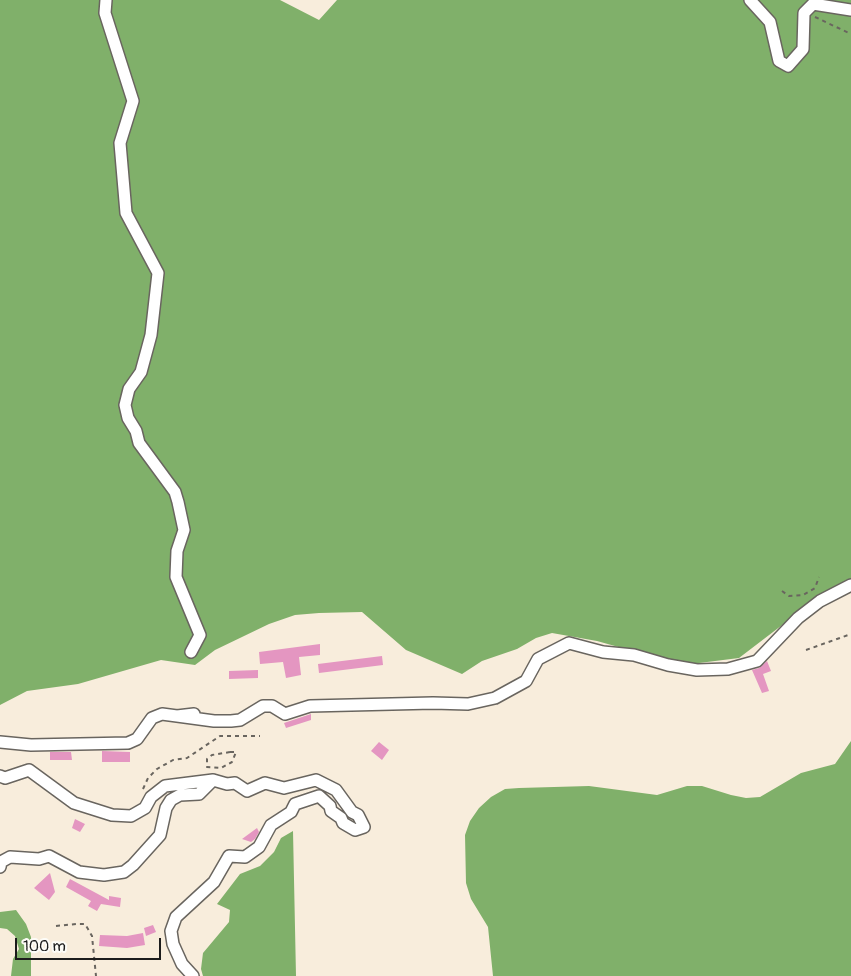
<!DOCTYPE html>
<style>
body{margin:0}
#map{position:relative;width:851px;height:976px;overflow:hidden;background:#f8eddc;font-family:Pangolin,sans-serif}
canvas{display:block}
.scale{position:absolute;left:15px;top:938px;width:146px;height:22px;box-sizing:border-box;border:2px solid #1c1c1c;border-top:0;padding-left:6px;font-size:15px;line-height:18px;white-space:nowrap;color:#1c1c1c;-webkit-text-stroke:4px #fdfcf7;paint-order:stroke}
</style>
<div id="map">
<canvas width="851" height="976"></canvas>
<div class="scale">100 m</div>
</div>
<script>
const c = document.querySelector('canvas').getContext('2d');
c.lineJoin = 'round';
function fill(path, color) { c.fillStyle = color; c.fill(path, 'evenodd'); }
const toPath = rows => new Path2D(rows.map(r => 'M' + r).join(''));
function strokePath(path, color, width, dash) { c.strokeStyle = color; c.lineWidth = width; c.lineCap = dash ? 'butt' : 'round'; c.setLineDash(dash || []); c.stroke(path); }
fill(toPath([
 [0,0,280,0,319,20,337,0,851,0,851,580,828,590,739,658,683,665,597,641,552,633,536,638,517,649,482,661,462,674,406,650,362,612,319,613,295,615,269,624,215,650,195,665,161,660,78,684,27,691,0,705],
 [851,741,851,976,493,976,488,927,471,899,466,883,465,835,470,821,479,808,491,797,505,789,519,788,589,786,657,795,687,786,702,786,731,795,746,798,760,797,801,773,835,764],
 [293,831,296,976,203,976,201,969,203,953,229,922,230,910,217,904,240,874,260,866,274,852,281,838],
 [16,910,26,924,31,937,31,976,11,976,13,959,19,949,15,936,7,929,0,928,0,912]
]), '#80b06a');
fill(toPath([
 [320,644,320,655,299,657,301,675,286,678,283,662,260,664,259,652],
 [382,656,383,665,319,673,318,664],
 [767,661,771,671,763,674,769,691,762,693,752,670,759,668],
 [258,670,258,678,229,679,229,671],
 [311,714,311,720,286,728,284,723],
 [379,742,389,750,382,760,371,751],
 [102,751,130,752,130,762,102,762],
 [50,752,71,752,72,760,50,760],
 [75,819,85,824,80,832,72,828],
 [257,828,259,832,255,839,251,842,242,839],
 [50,873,55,892,49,900,34,888],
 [70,879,109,900,109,896,121,898,120,907,101,904,97,911,88,906,91,901,66,887],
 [153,925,156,932,146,936,144,928],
 [143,933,145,945,127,948,99,946,100,935,127,936]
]), '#e496c1');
const minor = toPath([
 [106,0,105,13,133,101,120,143,126,213,158,273,151,335,141,372,129,389,125,405,128,418,136,431,139,443,175,492,178,502,184,530,177,551,176,577,200,635,191,652],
 [750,0,770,22,779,61,788,66,803,49,804,13,813,4,851,10],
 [194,714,177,716,214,721,231,721,240,720,263,706,272,706,285,714,310,706,433,703,468,704,495,698,526,681,538,659,569,643,603,652,634,655,668,665,697,670,728,669,757,661,798,618,820,601,851,585],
 [0,742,31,745,128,743,137,739,152,718,162,714,177,716],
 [0,776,5,778,29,770,74,803,112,815,131,816,145,808,151,797,165,786,213,780,199,794,180,795,171,800,166,808,160,835,133,865,124,872,104,875,79,872,49,856,39,859,10,857,1,862,0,867],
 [193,976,182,964,173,944,171,931,176,917,214,882,229,856,245,857,259,847,271,825,291,812,295,804,319,796,330,806,331,811,341,818,343,823,355,830,364,827,358,815,352,812,336,790,316,780,284,788,265,783,247,791,235,783,227,784,213,780]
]);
strokePath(minor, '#69655f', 14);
strokePath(toPath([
 [815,17,851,34],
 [782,591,789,596,803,595,815,588,819,577],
 [806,650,851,634],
 [230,752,236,752,232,762,221,768,207,767,207,759,212,755,230,752],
 [143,789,148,778,157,769,173,760,187,758,220,736,260,736],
 [56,926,76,924,85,924,88,929,92,936,96,976]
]), '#69655f', 2, [4, 4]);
strokePath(minor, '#fff', 11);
</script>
